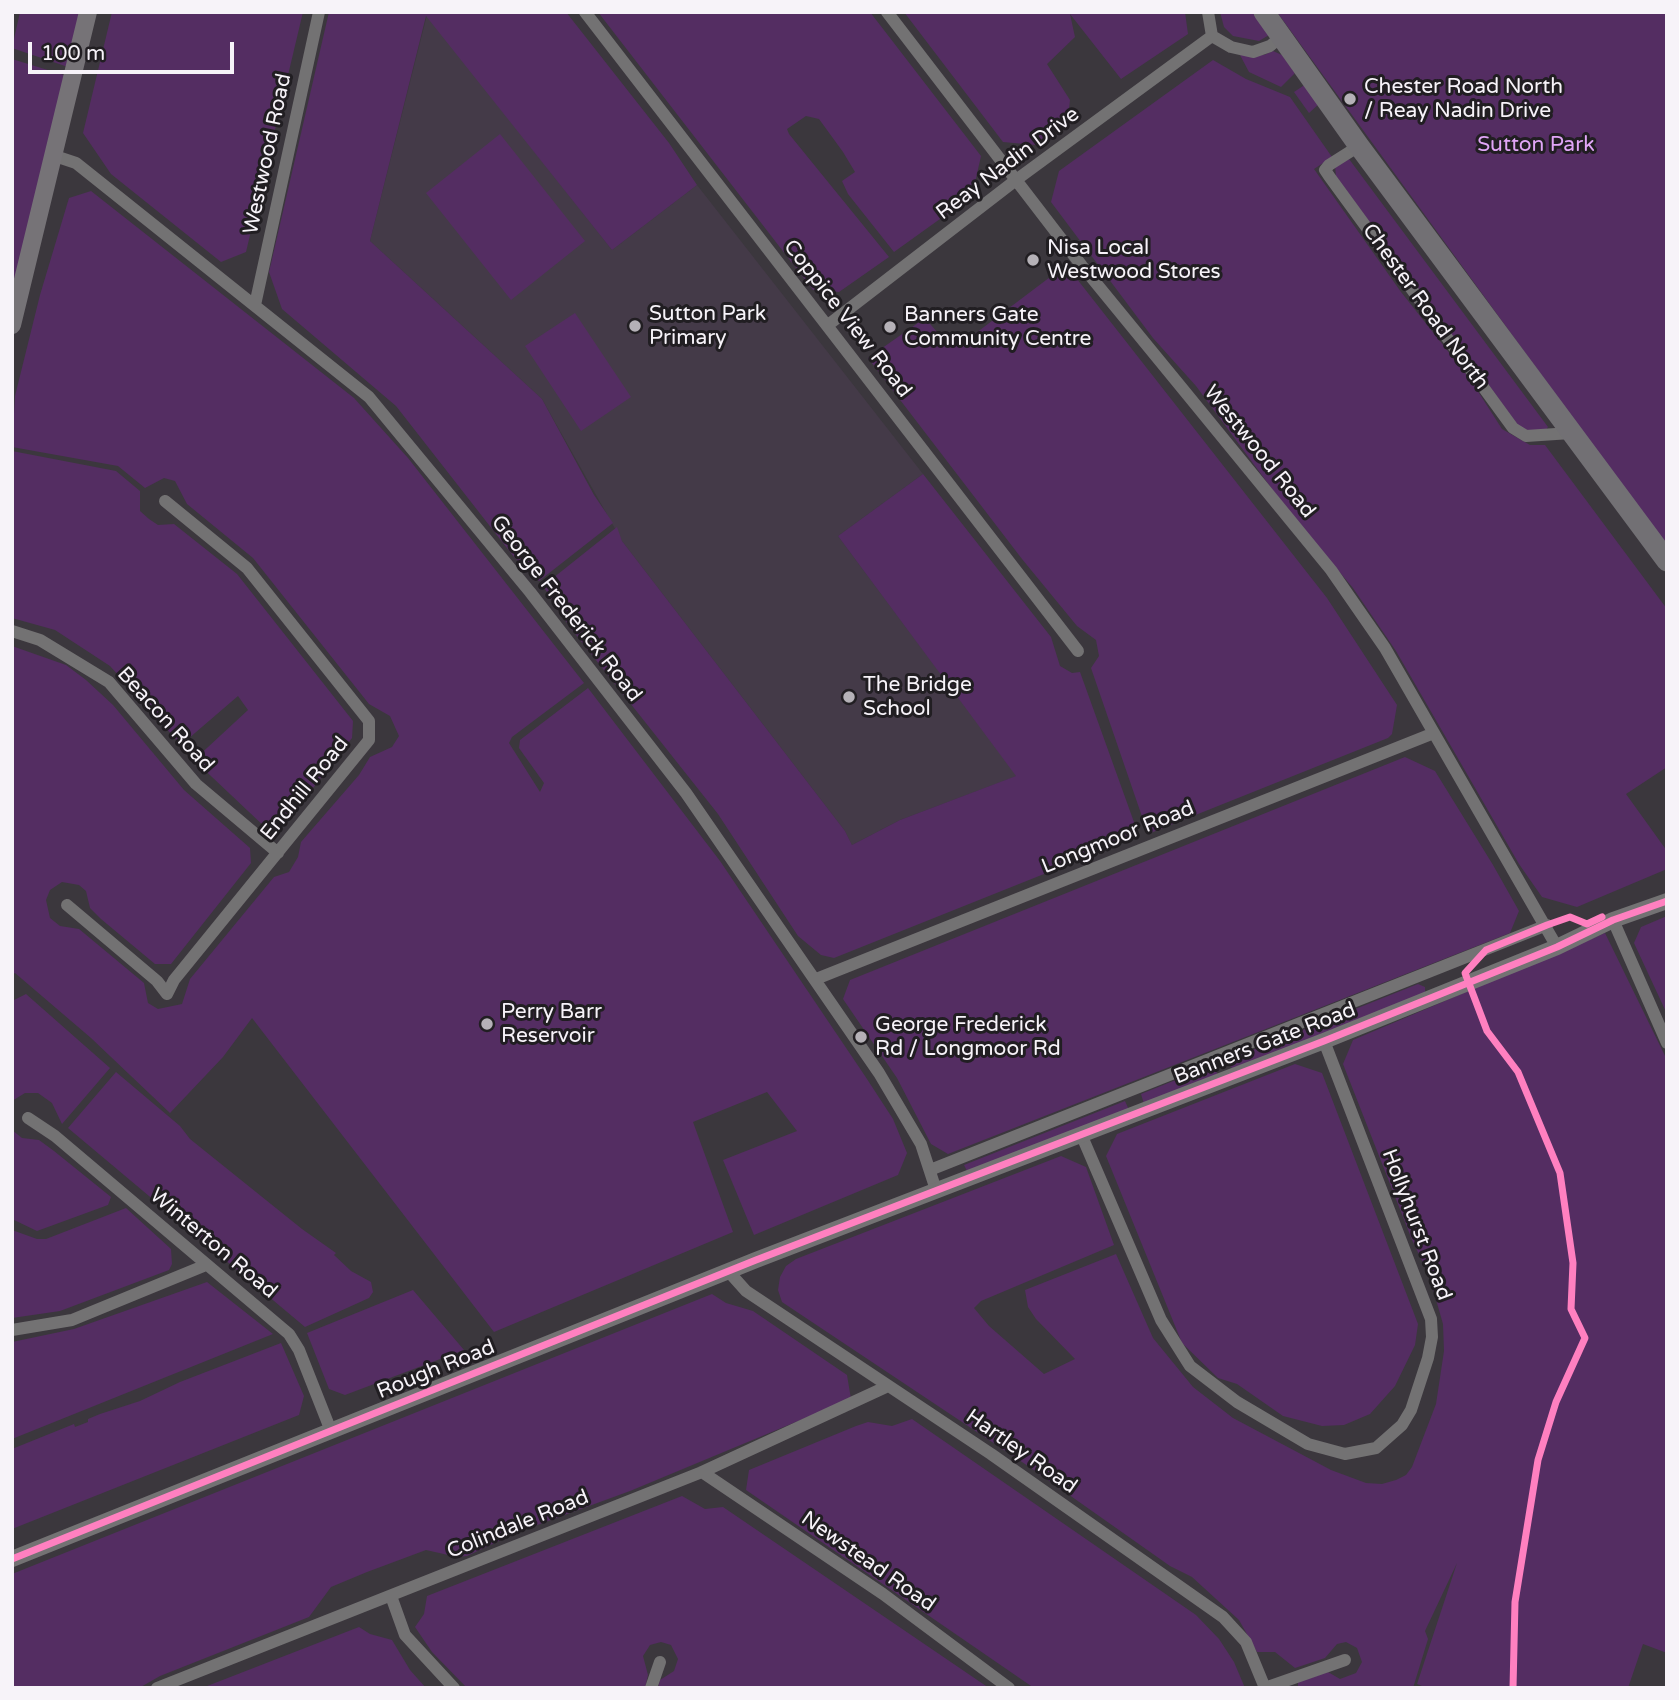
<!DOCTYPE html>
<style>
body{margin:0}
#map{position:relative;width:1679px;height:1700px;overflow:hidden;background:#3b373d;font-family:"Varela Round",sans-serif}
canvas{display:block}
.frame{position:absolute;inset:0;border:14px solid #f7f3f9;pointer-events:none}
.scale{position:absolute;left:28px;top:42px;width:206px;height:32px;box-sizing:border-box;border:4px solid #f7f3f9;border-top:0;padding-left:9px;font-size:21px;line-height:24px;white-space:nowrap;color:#f7f3f9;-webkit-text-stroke:5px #211e22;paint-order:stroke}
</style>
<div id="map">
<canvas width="1679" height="1700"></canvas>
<div class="frame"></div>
<div class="scale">100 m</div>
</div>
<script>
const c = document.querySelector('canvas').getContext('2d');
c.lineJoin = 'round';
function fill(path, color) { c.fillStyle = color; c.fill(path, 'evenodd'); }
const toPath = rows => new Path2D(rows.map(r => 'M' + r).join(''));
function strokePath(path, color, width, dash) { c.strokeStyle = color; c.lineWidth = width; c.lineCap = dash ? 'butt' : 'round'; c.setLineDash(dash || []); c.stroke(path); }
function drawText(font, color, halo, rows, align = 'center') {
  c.font = font + ' "Varela Round",sans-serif'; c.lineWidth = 6; c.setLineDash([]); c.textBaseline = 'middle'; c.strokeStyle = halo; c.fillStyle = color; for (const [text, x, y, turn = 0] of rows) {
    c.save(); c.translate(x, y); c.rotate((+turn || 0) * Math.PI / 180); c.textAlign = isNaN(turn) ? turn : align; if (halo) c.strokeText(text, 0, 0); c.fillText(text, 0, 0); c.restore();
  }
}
fill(toPath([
 [427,15,612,250,697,185,923,474,838,536,1017,776,900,820,852,845,845,831,622,541,542,399,370,241]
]), '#443a48');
fill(toPath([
 [20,12,81,12,68,67,12,48],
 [112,12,303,12,246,252,221,262,111,174,83,133],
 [329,12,566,12,669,143,697,185,612,250,426,16,370,241,542,399,594,495,613,523,539,581,514,557,396,406,282,309,269,272],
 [598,12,870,12,981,156,972,196,894,252,848,194,842,181,855,172,843,152,819,119,806,116,787,129,789,134,889,257,839,292,813,290],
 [904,12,1185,12,1188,34,1121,79,1070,14,1075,37,1047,64,1070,100,1068,118,1035,145,1003,142],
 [1220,12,1252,12,1269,35,1259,41,1233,36,1224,27],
 [1277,12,1667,12,1667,546,1655,531],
 [1273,51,1282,55,1295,73,1281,87,1249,72,1240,55,1264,55],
 [12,59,64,75,12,308],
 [1213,60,1246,79,1290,97,1332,157,1314,169,1401,292,1470,379,1502,429,1530,445,1545,445,1667,609,1667,767,1626,794,1667,851,1667,869,1577,907,1542,897,1519,864,1396,651,1353,588,1292,516,1196,386,1153,338,1051,202,1059,171],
 [1306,84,1320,103,1309,113,1294,92],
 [500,134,585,241,511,300,426,193],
 [1349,159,1548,427,1545,431,1537,433,1520,428,1336,176,1335,166],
 [91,191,354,398,408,458,584,683,512,737,509,743,540,792,544,783,519,748,520,740,588,688,720,861,865,1076,893,1119,907,1153,898,1175,754,1235,723,1160,797,1131,767,1092,693,1122,733,1232,494,1332,252,1018,223,1057,170,1113,91,1038,15,973,12,975,12,646,66,665,86,680,113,705,184,790,250,848,251,863,171,964,155,964,101,919,90,908,86,891,79,885,62,882,50,890,46,900,50,918,60,926,79,929,144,983,148,1003,158,1009,182,1004,190,979,274,877,289,872,298,857,301,842,359,775,370,757,392,747,399,736,390,716,369,704,253,558,187,504,175,481,164,478,145,488,118,466,12,447,15,396,40,295,69,198],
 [1066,265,1327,598,1397,705,1392,734,1388,738,1148,834,1091,668,1099,656,1096,640,1077,626,1022,559,868,358,925,318,950,347,976,333],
 [575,313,631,397,581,431,525,346],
 [12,451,116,471,140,491,140,511,149,519,158,525,174,524,237,574,353,721,352,738,284,825,267,829,194,760,248,710,238,696,181,745,110,666,55,630,12,618],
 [923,474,1051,637,1060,666,1072,673,1080,672,1139,836,834,958,821,955,798,936,718,814,569,626,543,586,617,527,622,541,845,831,852,845,900,820,1016,776,838,536],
 [1405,757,1435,771,1493,865,1519,911,1510,933,948,1154,931,1144,897,1078,843,999,850,980],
 [1667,916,1667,1014,1634,943,1641,927],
 [1605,933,1667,1060,1667,1653,1643,1644,1628,1688,1427,1688,1417,1684,1457,1563,1425,1631,1428,1639,1413,1688,1298,1688,1298,1682,1328,1672,1340,1679,1356,1673,1362,1662,1357,1648,1346,1642,1337,1644,1325,1658,1295,1668,1275,1652,1257,1652,1239,1620,1192,1577,1170,1566,1031,1468,782,1302,778,1290,780,1277,786,1266,796,1259,1061,1156,1086,1167,1114,1245,981,1301,974,1308,989,1326,1044,1374,1075,1359,1036,1319,1028,1307,1025,1290,1116,1254,1153,1338,1193,1387,1233,1418,1331,1470,1366,1483,1382,1484,1396,1480,1406,1475,1412,1467,1436,1404,1444,1351,1443,1324,1429,1275,1412,1240,1343,1064,1353,1040],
 [1418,984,1425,987,1425,994,1234,1070,1230,1066,1230,1059],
 [26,994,110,1068,62,1124,52,1103,38,1093,25,1093,12,1101,12,1001],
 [1295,1064,1322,1073,1418,1324,1415,1345,1395,1386,1370,1414,1344,1425,1322,1426,1283,1416,1237,1384,1218,1378,1182,1343,1106,1156,1117,1134],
 [1213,1065,1218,1075,1144,1104,1141,1094],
 [116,1072,180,1126,190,1139,302,1229,336,1253,334,1255,351,1271,371,1282,373,1292,369,1298,305,1327,68,1128],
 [1125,1101,1129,1110,968,1173,964,1165],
 [12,1130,22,1138,39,1140,54,1151,111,1197,108,1205,37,1231,12,1219],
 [126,1208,171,1249,172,1264,169,1270,60,1311,12,1318,12,1230,37,1239,46,1239],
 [207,1282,273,1334,12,1439,12,1342,74,1329],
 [413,1290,464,1350,345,1395,329,1389,307,1333],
 [712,1294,726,1303,753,1311,847,1375,851,1399,630,1491,518,1532,467,1556,457,1557,426,1550,367,1572,331,1587,309,1617,160,1676,139,1688,12,1688,12,1574],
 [281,1343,304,1396,299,1415,12,1529,12,1449,74,1424,75,1427,88,1422,88,1419,100,1414,140,1401,180,1382],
 [912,1419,1196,1615,1219,1639,1234,1662,1245,1688,1034,1688,746,1490,749,1470,856,1426,868,1422,892,1426],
 [682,1496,705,1509,723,1507,989,1688,658,1688,660,1680,674,1671,678,1659,671,1645,661,1642,650,1645,643,1656,648,1675,645,1688,467,1688,432,1652,415,1627,424,1614,427,1596],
 [359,1627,370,1634,392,1640,410,1670,426,1688,202,1688]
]), '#542d62');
strokePath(toPath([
 [585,12,1078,651],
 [887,12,1082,266,1331,570,1385,648,1557,947],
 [1208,12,1212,36,1231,47,1253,52,1270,46,1282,36],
 [1359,146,1329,165,1325,170,1329,176,1513,428,1526,436,1571,433],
 [52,155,76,163,369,397,530,592,686,793,879,1073,921,1144,936,1190],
 [255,305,319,12],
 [828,325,1016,180,1212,36],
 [12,631,40,640,109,682,196,784,278,853],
 [67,905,157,981,167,994,174,980,369,740,369,721,247,568,165,501],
 [1613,920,1667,1043],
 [816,979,1434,733],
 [28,1118,55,1136,289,1334,299,1350,331,1431],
 [1081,1134,1161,1320,1190,1366,1237,1402,1308,1444,1345,1454,1376,1448,1402,1425,1411,1410,1428,1358,1432,1337,1431,1319,1324,1041],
 [930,1170,1547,925],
 [729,1272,746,1291,991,1454,1223,1617,1246,1642,1265,1688],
 [12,1330,72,1320,206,1265],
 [702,1472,883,1594,1009,1688],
 [391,1596,405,1635,454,1688],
 [157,1688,702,1472,888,1386],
 [651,1688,660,1662],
 [1265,1688,1345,1660]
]), '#737273', 12);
strokePath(toPath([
 [12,1559,756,1260,1324,1041,1557,947,1613,920,1667,901]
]), '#737273', 16);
strokePath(toPath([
 [12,325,88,12]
]), '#767377', 18);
strokePath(toPath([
 [1264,12,1359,146,1667,561]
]), '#727074', 21);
strokePath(toPath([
 [12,1559,756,1260,1324,1041,1557,947,1613,920,1667,901],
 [1513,1688,1515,1602,1538,1460,1556,1402,1585,1338,1571,1309,1573,1263,1560,1173,1518,1072,1487,1031,1465,973,1486,950,1547,925,1570,917,1587,924,1602,917]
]), '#ff80c0', 7);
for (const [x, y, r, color] of [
 [1350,99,7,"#b5b1b7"],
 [1033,260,7,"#b5b1b7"],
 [635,326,7,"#b5b1b7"],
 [890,327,7,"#b5b1b7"],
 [849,697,7,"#b5b1b7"],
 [487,1024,7,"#b5b1b7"],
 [861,1037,7,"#b5b1b7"]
]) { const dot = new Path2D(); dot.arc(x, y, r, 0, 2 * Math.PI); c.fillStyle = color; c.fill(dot); strokePath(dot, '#211e22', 2.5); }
drawText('21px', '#f7f3f9', '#211e22', [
 ["Chester Road North",1364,87],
 ["/ Reay Nadin Drive",1364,111],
 ["Nisa Local",1047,248],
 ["Westwood Stores",1047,272],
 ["Sutton Park",649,314],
 ["Primary",649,338],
 ["Banners Gate",904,315],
 ["Community Centre",904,339],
 ["The Bridge",863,685],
 ["School",863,709],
 ["Perry Barr",501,1012],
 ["Reservoir",501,1036],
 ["George Frederick",875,1025],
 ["Rd / Longmoor Rd",875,1049]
], 'left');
drawText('21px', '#e1a6f7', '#211e22', [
 ["Sutton Park",1536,145]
]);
drawText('21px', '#f7f3f9', '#211e22', [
 ["Westwood Road",268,154,-78],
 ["Reay Nadin Drive",1008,164,-37],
 ["Chester Road North",1425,307,54],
 ["Coppice View Road",847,319,52],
 ["Westwood Road",1259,452,51],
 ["George Frederick Road",566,609,52],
 ["Beacon Road",165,720,48],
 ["Endhill Road",305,789,-51],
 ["Longmoor Road",1118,838,-22],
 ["Banners Gate Road",1265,1044,-21],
 ["Hollyhurst Road",1416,1225,69],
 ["Winterton Road",213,1244,40],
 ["Rough Road",436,1370,-22],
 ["Hartley Road",1021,1452,35],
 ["Colindale Road",518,1525,-22],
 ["Newstead Road",868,1562,35]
]);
</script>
